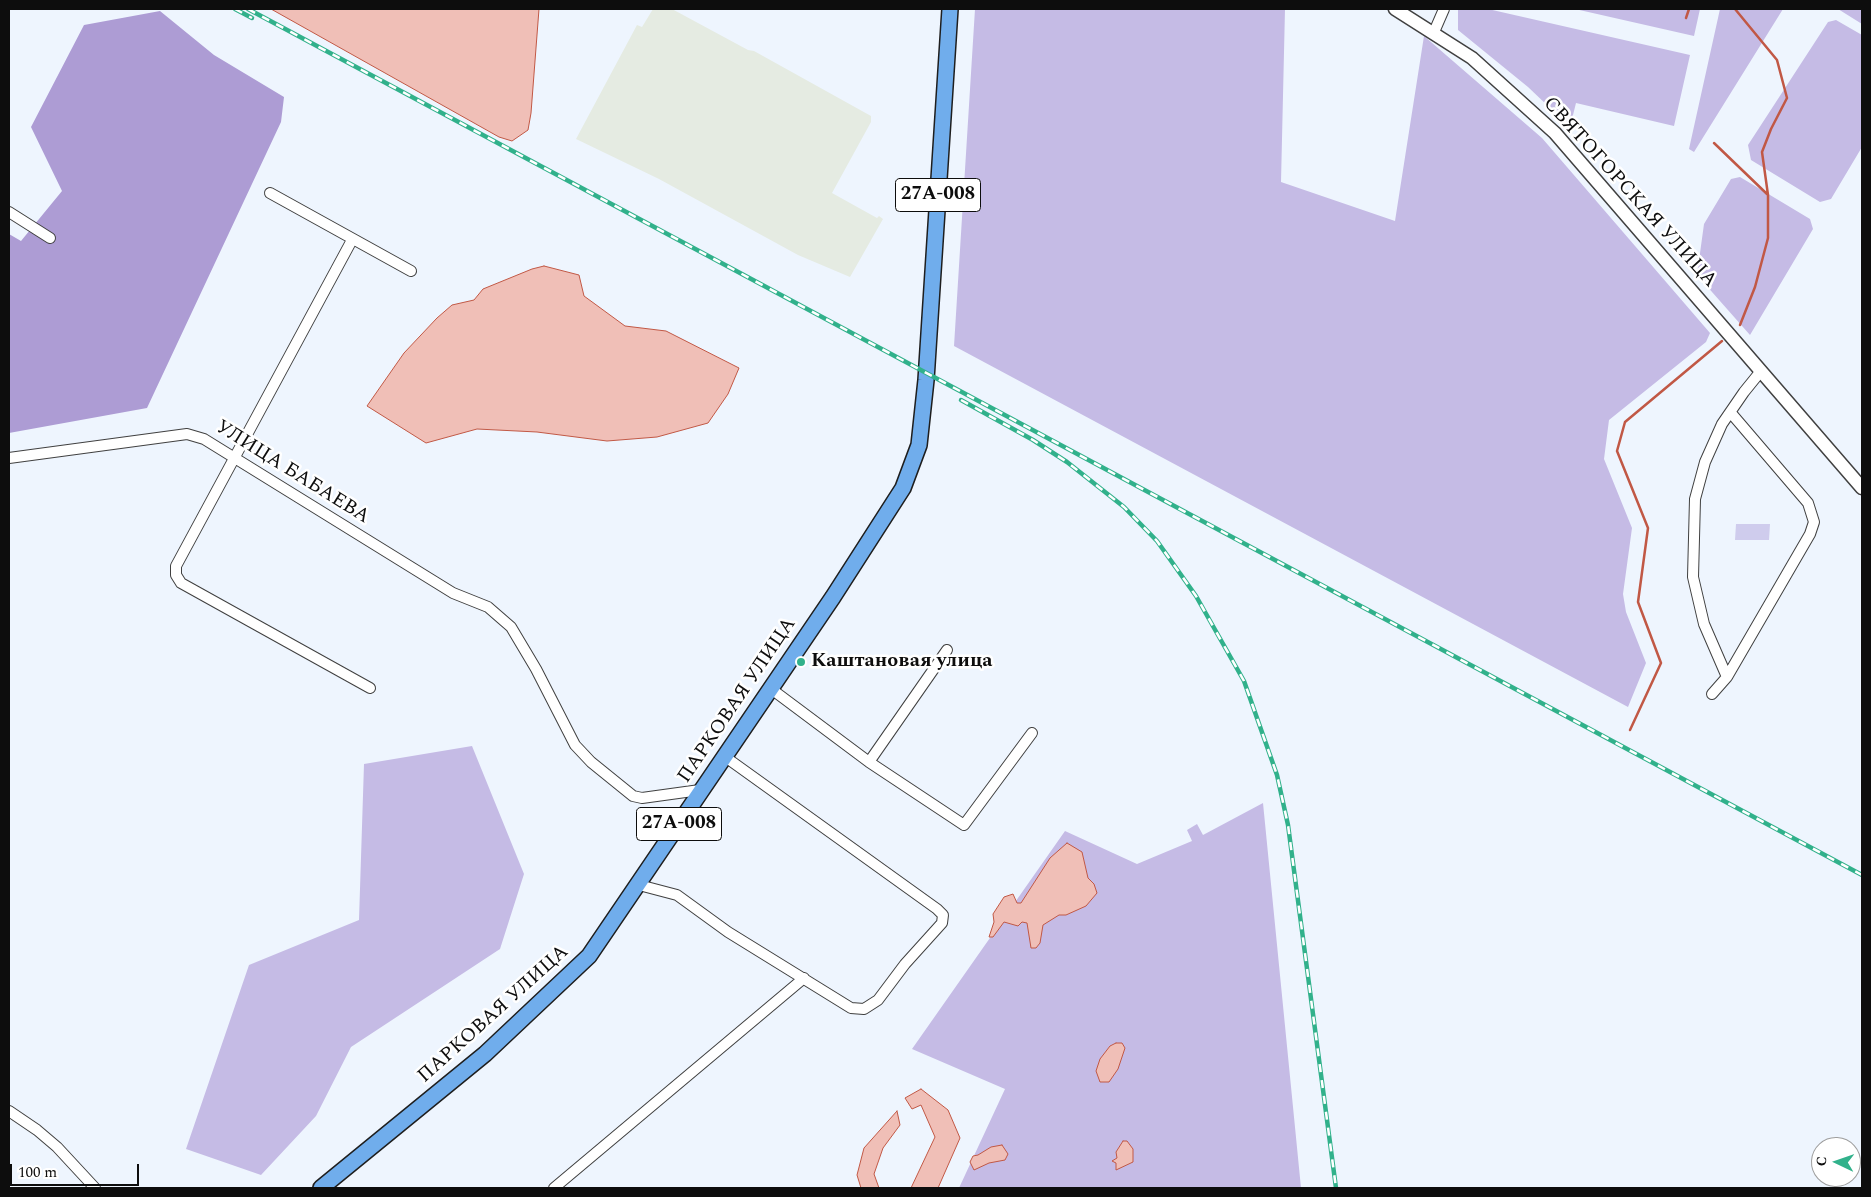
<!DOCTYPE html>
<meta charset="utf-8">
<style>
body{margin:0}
#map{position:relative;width:1871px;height:1197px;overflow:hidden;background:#eef5fe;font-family:Spectral,serif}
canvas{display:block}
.frame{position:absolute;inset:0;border:10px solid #0d0d0d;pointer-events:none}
.north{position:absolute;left:1811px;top:1137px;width:50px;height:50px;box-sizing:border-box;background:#fff;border:1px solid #9e9e9e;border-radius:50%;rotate:273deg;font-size:14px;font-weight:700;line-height:20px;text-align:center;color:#0d0d0d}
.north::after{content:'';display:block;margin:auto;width:18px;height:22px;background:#31b18b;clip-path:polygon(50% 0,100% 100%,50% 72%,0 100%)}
.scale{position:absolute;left:10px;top:1164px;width:129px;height:22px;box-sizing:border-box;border:2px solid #0d0d0d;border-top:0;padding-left:6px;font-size:15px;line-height:18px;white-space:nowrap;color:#0d0d0d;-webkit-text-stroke:4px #fff;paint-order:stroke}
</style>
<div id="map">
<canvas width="1871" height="1197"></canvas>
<div class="frame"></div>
<div class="north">С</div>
<div class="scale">100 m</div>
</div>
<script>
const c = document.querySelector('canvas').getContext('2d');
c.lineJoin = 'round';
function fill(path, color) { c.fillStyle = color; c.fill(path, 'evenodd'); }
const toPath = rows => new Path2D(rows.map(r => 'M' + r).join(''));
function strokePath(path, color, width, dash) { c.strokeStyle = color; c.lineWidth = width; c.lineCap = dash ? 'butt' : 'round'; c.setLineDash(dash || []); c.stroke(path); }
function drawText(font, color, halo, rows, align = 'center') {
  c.font = font + ' Spectral,serif'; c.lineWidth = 5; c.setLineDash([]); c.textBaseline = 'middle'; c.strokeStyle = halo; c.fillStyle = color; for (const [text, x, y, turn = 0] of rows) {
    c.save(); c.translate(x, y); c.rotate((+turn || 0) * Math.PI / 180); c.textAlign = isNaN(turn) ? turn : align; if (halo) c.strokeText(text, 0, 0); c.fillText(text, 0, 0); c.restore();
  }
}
fill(toPath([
 [653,9,672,9,748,50,754,51,871,116,871,122,832,193,877,218,879,216,883,219,850,277,798,255,659,179,576,139,637,25,642,27]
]), '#e5ebe2');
fill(toPath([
 [975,9,1285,9,1281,182,1395,221,1424,36,1542,138,1710,333,1706,342,1609,420,1604,459,1632,528,1623,594,1626,612,1646,663,1628,707,954,346],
 [1458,9,1488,9,1690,55,1674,126,1576,103,1570,127,1528,87,1458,30],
 [1575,9,1700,9,1694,36],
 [1720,9,1783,9,1694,152,1689,149],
 [1836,9,1862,9,1862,24,1838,9,1835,10],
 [1836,20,1862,35,1862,147,1831,199,1820,202,1751,160,1748,145,1828,22],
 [1740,177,1810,219,1813,229,1750,335,1697,275,1704,224,1731,179],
 [472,746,524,874,500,949,351,1047,316,1116,261,1175,186,1149,249,965,359,920,364,764],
 [1263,803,1301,1188,959,1188,1005,1089,912,1049,1065,831,1137,864,1192,841,1187,830,1197,824,1203,835]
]), '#c5bbe5');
fill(toPath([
 [160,11,214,55,284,97,281,122,147,408,9,433,9,234,21,241,62,191,31,127,84,25]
]), '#ad9cd4');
fill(toPath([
 [1736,524,1770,524,1769,540,1735,540]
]), '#cfcced');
const water = toPath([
 [271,9,539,9,531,113,528,130,512,141,499,137,271,9],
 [544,266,579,275,584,296,625,326,666,331,739,368,728,394,708,423,657,437,607,441,537,432,477,429,426,443,367,406,404,353,437,318,452,305,474,300,483,289,532,269,544,266],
 [1067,843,1082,852,1088,878,1094,884,1097,893,1086,906,1066,915,1059,915,1043,925,1040,943,1036,948,1031,948,1027,923,1022,922,1018,926,1004,922,993,937,989,937,994,922,993,914,1004,897,1013,894,1017,903,1021,903,1050,858,1067,843],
 [1116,1043,1122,1043,1125,1048,1118,1069,1109,1082,1100,1082,1096,1071,1100,1059,1110,1046,1116,1043],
 [921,1089,948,1110,960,1138,938,1188,911,1188,935,1137,921,1105,912,1109,905,1098,921,1089],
 [897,1111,900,1125,883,1148,874,1174,879,1188,861,1188,857,1175,864,1148,897,1111],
 [1123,1141,1127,1141,1133,1149,1133,1162,1116,1170,1116,1163,1112,1161,1117,1158,1116,1152,1123,1141],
 [1002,1145,1008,1154,1005,1160,989,1163,974,1170,970,1162,973,1156,978,1155,991,1147,1002,1145]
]);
fill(water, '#f0bfb7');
strokePath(water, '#c15845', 1);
strokePath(toPath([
 [1735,9,1777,60,1787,98,1771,129,1762,152,1768,195,1768,238,1755,287,1740,325],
 [1686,18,1689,9],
 [1714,143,1767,194],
 [1630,730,1661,663,1638,602,1648,528,1617,451,1625,422,1722,341]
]), '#c15845', 2.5);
const minor = toPath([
 [1434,32,1444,9],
 [270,193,411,271],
 [9,212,50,238],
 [352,240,176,566,176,575,181,583,370,688],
 [1731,413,1808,503,1814,522,1810,534,1727,677,1704,624,1693,577,1695,499,1705,462,1722,424,1744,392,1761,371],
 [9,458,187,434,204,439,453,593,488,607,511,627,536,669,575,745,591,762,633,796,642,798,700,790],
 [770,688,869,762,964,825,1032,733],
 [1712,694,1727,677],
 [869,762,947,650],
 [639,885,677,895,728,932,851,1008,864,1009,878,1000,905,964,942,923,943,915,937,909,724,756],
 [9,1111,37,1130,57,1147,95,1188],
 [554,1188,804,978]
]);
const tertiary = toPath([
 [1395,9,1472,58,1555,133,1862,488]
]);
const primary = toPath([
 [321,1188,485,1054,589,956,833,597,903,488,919,445,926,380,950,9]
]);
strokePath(minor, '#404040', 12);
strokePath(tertiary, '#404040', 15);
strokePath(primary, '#1e1e1e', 18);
strokePath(minor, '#fff', 10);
strokePath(tertiary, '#fff', 12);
strokePath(primary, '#70adec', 15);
const rail = toPath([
 [235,9,252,18],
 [248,9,1862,875],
 [961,400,1033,440,1067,462,1124,507,1157,541,1196,596,1244,681,1277,775,1288,825,1336,1188]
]);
strokePath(rail, '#31b18b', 4.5);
strokePath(rail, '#fff', 2.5, [8]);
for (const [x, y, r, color] of [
 [801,662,5,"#31b18b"]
]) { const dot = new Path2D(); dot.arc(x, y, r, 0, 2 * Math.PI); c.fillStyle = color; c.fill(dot); strokePath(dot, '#fff', 2); }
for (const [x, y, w] of [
 [938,195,85],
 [679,824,85]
]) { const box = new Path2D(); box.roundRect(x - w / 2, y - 16.5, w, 33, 4); c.fillStyle = '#fff'; c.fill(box); strokePath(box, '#0d0d0d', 1); }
drawText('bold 19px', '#0d0d0d', null, [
 ["27А-008",938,195],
 ["27А-008",679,824]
]);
drawText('20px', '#0d0d0d', '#fff', [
 ["СВЯТОГОРСКАЯ УЛИЦА",1629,193,48],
 ["УЛИЦА БАБАЕВА",292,473,32],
 ["ПАРКОВАЯ УЛИЦА",738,701,-56],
 ["ПАРКОВАЯ УЛИЦА",494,1015,-42]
]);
drawText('bold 20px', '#0d0d0d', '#fff', [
 ["Каштановая улица",811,662]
], 'left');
</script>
